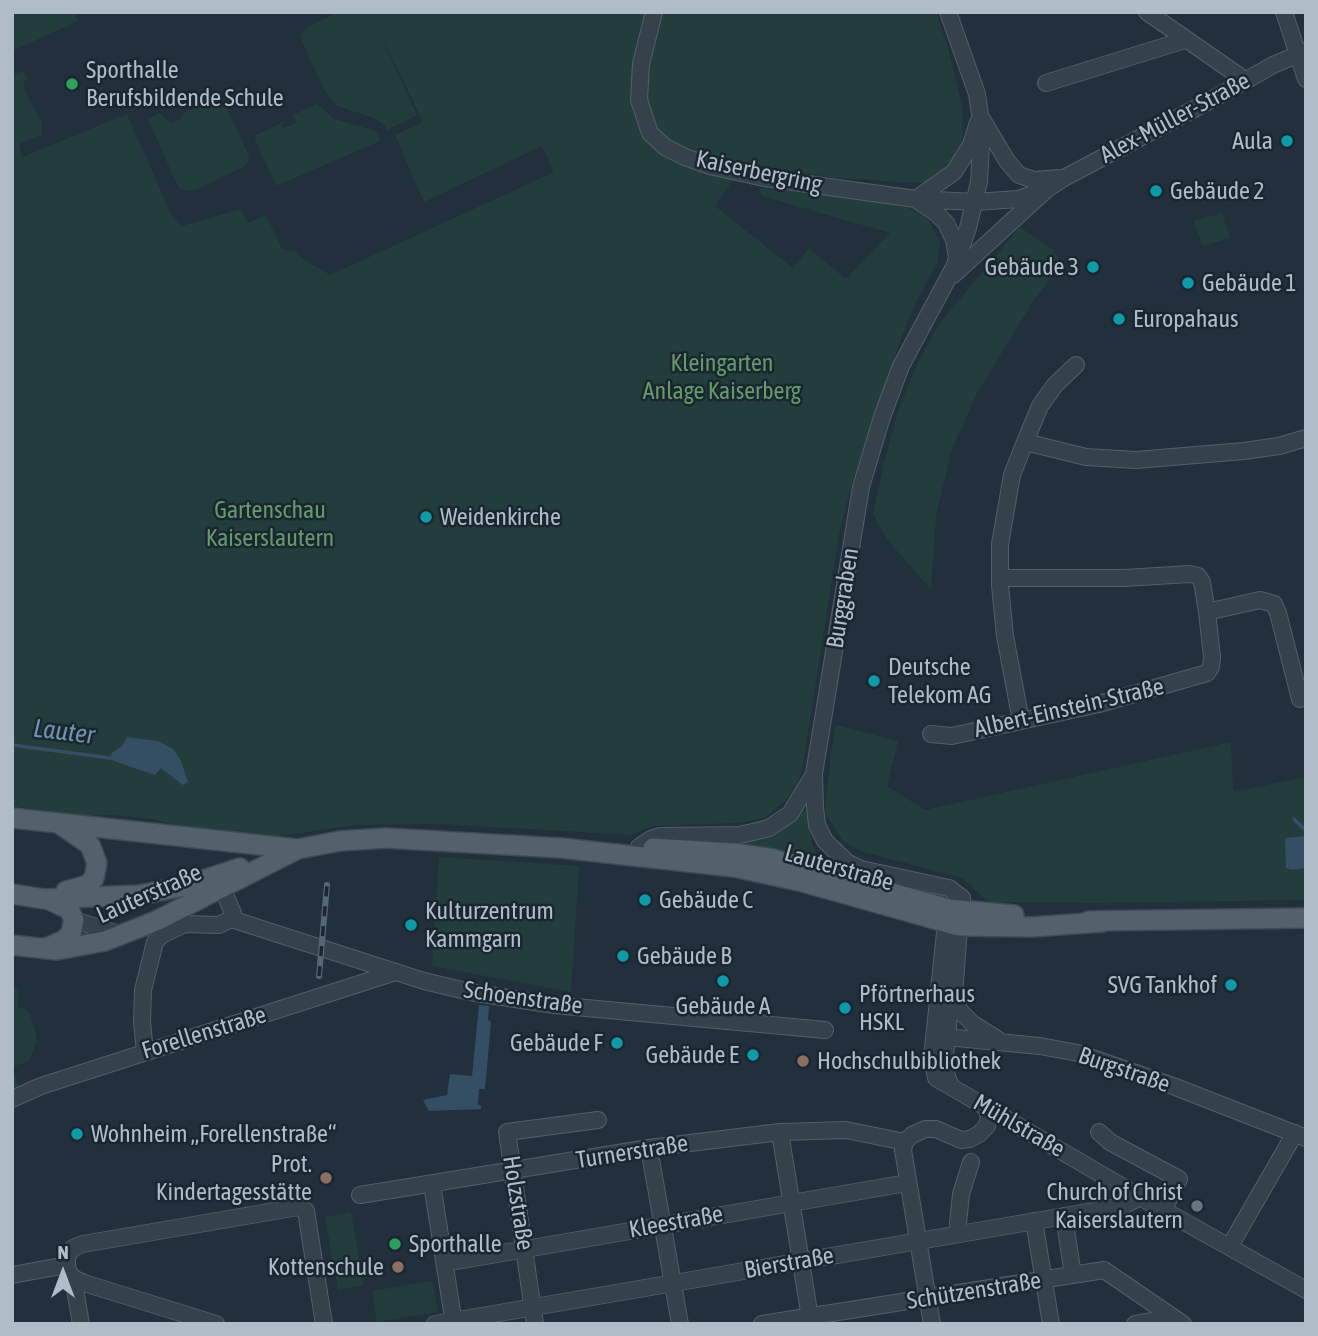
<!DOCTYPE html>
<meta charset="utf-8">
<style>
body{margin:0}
#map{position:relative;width:1318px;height:1336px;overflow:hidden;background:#21303c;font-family:"Asap Condensed",sans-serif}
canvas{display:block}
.frame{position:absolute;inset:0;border:14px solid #b0bcc8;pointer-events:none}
.north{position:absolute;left:28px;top:1238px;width:70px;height:70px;-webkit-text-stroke:5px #1a2730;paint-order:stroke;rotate:0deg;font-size:19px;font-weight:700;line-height:28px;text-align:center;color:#b0bcc8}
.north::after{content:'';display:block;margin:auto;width:24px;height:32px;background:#b0bcc8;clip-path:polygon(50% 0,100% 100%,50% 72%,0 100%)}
</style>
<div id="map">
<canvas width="1318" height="1336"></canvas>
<div class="frame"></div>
<div class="north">N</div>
</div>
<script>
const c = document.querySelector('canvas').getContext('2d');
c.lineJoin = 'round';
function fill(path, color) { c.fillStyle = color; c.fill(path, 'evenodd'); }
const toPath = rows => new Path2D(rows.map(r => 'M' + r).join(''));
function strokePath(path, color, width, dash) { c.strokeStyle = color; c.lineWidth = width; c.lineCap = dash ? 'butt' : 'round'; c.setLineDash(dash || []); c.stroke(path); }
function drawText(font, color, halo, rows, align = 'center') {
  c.font = font + ' "Asap Condensed",sans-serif'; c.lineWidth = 5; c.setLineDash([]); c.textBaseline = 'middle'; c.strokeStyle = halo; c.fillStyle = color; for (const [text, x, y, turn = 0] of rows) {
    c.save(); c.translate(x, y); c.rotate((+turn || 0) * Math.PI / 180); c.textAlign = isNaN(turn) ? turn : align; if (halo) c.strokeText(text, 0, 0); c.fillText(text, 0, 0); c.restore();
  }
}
fill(toPath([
 [12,12,74,12,78,21,12,51],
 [339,12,936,12,949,51,963,109,962,151,950,171,926,182,899,182,828,177,735,162,731,183,715,206,793,268,809,248,846,279,890,233,762,196,759,188,838,196,907,207,928,219,940,242,937,263,918,298,902,336,853,479,839,534,802,771,797,783,785,801,764,818,736,823,651,826,632,835,440,824,355,825,280,836,251,837,189,829,153,819,111,815,80,816,12,806,12,68,15,74,23,71,27,79,23,81,27,95,42,123,42,135,19,144,22,157,127,114,171,214,182,226,241,209,248,223,266,215,282,249,295,251,302,258,330,275,554,172,542,146,424,202,395,135,423,122,372,17,417,115,387,130,384,125,374,118,337,106,324,90,300,36,307,27],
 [222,97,249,156,249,161,245,166,196,190,186,191,178,187,148,119,159,113,171,123,181,119,183,113],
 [317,104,334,119,373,130,379,134,380,141,276,186,255,139,256,135,283,122,281,125,283,128,297,123,293,115],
 [1222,213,1230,238,1202,246,1194,221],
 [1020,227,1052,249,1062,264,1032,303,976,395,951,452,936,516,931,590,886,538,873,514,884,462,898,411,915,368,939,324],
 [836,725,898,741,887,786,925,810,1231,742,1233,792,1306,777,1306,900,1097,903,989,902,962,878,860,851,843,841,825,813,831,752],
 [803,808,811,814,811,842,821,863,713,842,789,823],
 [439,857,579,866,571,992,432,966],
 [12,988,19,989,18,1008,25,1009,30,1014,36,1034,36,1043,29,1061,12,1067,19,1087,12,1089],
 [351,1212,364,1285,338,1290,325,1217],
 [432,1281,438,1312,377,1322,372,1291]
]), '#233d3c');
fill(toPath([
 [127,737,158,741,173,749,181,761,188,782,183,785,161,768,155,775,114,761,110,758,112,753,122,746],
 [1306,836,1306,868,1292,870,1286,868,1285,838],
 [479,1005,489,1006,488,1020,491,1022,485,1089,479,1089,478,1104,481,1106,481,1109,429,1111,423,1100,447,1095,450,1074,472,1076]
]), '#344f64');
strokePath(toPath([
 [12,745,110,758],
 [1294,819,1306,831]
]), '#344f64', 3.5);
const minor = toPath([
 [654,12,641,64,639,100,650,133,665,147,685,157,710,166,764,178,916,199,975,202,1004,200,1019,199,1047,189],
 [948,12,977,94,982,128,979,182,968,228,954,267,901,366,882,417,861,487,814,774,815,807,817,825,825,841,848,863,861,869,949,888,962,898,962,911],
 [1147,12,1245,80],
 [1284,12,1306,79],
 [1046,83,1185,40],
 [982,119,1007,161,1019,175,1034,180,1061,178],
 [916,199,954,172,971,145,978,122],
 [918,201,936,213,946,223,954,240,957,257],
 [953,275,1047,189,1064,178,1215,98,1273,65,1306,51],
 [1025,442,1086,457,1136,460,1244,451,1279,446,1306,438],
 [1207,612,1260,600,1274,604,1278,613,1300,699],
 [1021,721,1005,636,1000,585,1000,544,1012,475,1025,442,1040,406,1055,385,1076,365],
 [931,734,952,736,1099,704,1207,673,1211,667,1212,657,1207,612,1202,582,1198,576,1190,574,1124,578,1000,578],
 [639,847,651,839,660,836,740,835,769,828,790,814,813,776],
 [222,888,233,913,231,919],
 [231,919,424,981,470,992,554,1005,825,1030],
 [74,920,122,935],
 [946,923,932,1058,936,1078,1140,1197,1306,1290],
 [959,926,954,997,960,1011,973,1024,997,1039],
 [935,1036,1040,1046,1078,1053,1173,1086,1306,1138],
 [145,1052,142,1022,143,990,155,942,162,935,185,924,219,925,231,919],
 [951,1086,947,1077,945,1056,950,1005,954,997],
 [12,1099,41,1086,396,972],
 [780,1132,811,1324],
 [1099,1132,1110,1142,1179,1179,1163,1210],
 [649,1148,680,1324],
 [432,1184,454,1324],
 [360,1195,649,1148,780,1132,846,1130,905,1142],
 [1064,1216,1073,1275],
 [1034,1221,1051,1324],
 [959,1234,958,1223,961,1194,971,1162],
 [1230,1246,1295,1133],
 [445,1263,907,1183],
 [69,1272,73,1278,81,1324],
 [12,1275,67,1265,67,1256,73,1248,83,1244,298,1207,306,1211,324,1324],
 [73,1278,84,1283,216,1324],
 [435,1324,1123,1206,1140,1197],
 [535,1324,507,1132,598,1120],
 [762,1324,1104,1270,1183,1324],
 [932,1324,903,1150,905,1142,912,1135,925,1129,936,1129,961,1140,970,1139,979,1134,987,1126,989,1116,985,1106],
 [1135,1324,1161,1319,1167,1313]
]);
const major = toPath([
 [12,818,297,849],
 [61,825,90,845,97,863,94,878,88,885,66,891],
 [653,848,734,853,773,859,948,909,1014,915],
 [12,894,44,899,139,895,185,886,240,868],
 [1089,921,1306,918],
 [12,945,57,950,105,941,156,921,298,849,340,841,385,838,561,848,734,867,803,882,959,926,1031,927,1102,922],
 [46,948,65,940,71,933,74,920,69,909,49,900]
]);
strokePath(minor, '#535f6a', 18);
strokePath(major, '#3e4b55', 22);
strokePath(minor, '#35424c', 16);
strokePath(major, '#52616c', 19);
const rail = toPath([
 [319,976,327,885]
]);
strokePath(rail, '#566673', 6);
strokePath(rail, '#1a2730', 3.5, [10]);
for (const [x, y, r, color] of [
 [72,84,7,"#2e9e5b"],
 [1287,141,7,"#0f9aa8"],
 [1156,191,7,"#0f9aa8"],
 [1093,267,7,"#0f9aa8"],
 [1188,283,7,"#0f9aa8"],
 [1119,319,7,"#0f9aa8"],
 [426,517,7,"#0f9aa8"],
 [874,681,7,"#0f9aa8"],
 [645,900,7,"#0f9aa8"],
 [411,925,7,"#0f9aa8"],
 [623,956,7,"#0f9aa8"],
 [723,981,7,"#0f9aa8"],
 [1231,985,7,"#0f9aa8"],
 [845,1008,7,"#0f9aa8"],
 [617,1043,7,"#0f9aa8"],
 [753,1055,7,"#0f9aa8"],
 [803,1061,7,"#8d6e63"],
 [77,1134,7,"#0f9aa8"],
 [326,1178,7,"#8d6e63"],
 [1197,1206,7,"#6b7280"],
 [395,1244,7,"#2e9e5b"],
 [398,1267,7,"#8d6e63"]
]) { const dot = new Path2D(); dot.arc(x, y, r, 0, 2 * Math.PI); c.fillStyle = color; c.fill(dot); strokePath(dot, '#1a2730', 2.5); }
drawText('24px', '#b0bcc8', '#1a2730', [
 ["Sporthalle",86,70],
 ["Berufsbildende Schule",86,98],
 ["Aula",1273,141,"right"],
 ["Gebäude 2",1170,191],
 ["Gebäude 3",1079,267,"right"],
 ["Gebäude 1",1202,283],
 ["Europahaus",1133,319],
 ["Weidenkirche",440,517],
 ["Deutsche",888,667],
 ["Telekom AG",888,695],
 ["Gebäude C",659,900],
 ["Kulturzentrum",425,911],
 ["Kammgarn",425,939],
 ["Gebäude B",637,956],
 ["SVG Tankhof",1217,985,"right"],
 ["Pförtnerhaus",859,994],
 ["HSKL",859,1022],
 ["Gebäude A",723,1006,"center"],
 ["Gebäude F",603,1043,"right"],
 ["Gebäude E",739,1055,"right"],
 ["Hochschulbibliothek",817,1061],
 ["Wohnheim „Forellenstraße“",91,1134],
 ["Prot.",312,1164,"right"],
 ["Kindertagesstätte",312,1192,"right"],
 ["Church of Christ",1183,1192,"right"],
 ["Kaiserslautern",1183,1220,"right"],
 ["Sporthalle",409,1244],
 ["Kottenschule",384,1267,"right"]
], 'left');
drawText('24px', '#b0bcc8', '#1a2730', [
 ["Alex-Müller-Straße",1175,118,-28],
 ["Kaiserbergring",759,172,12],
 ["Burggraben",843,598,-81],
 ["Albert-Einstein-Straße",1069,708,-13],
 ["Lauterstraße",839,868,16],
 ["Lauterstraße",149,894,-24],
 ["Schoenstraße",523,998,8],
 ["Forellenstraße",204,1033,-17],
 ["Burgstraße",1124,1070,19],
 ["Mühlstraße",1019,1126,30],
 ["Turnerstraße",632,1152,-9],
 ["Holzstraße",518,1203,81],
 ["Kleestraße",676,1222,-10],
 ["Bierstraße",789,1263,-10],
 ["Schützenstraße",974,1291,-9]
]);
drawText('24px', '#659a6a', '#1a2730', [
 ["Kleingarten",722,363],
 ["Anlage Kaiserberg",722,391],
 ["Gartenschau",270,510],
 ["Kaiserslautern",270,538]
]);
drawText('italic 26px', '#6f93ad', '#1a2730', [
 ["Lauter",64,732,7]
]);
</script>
